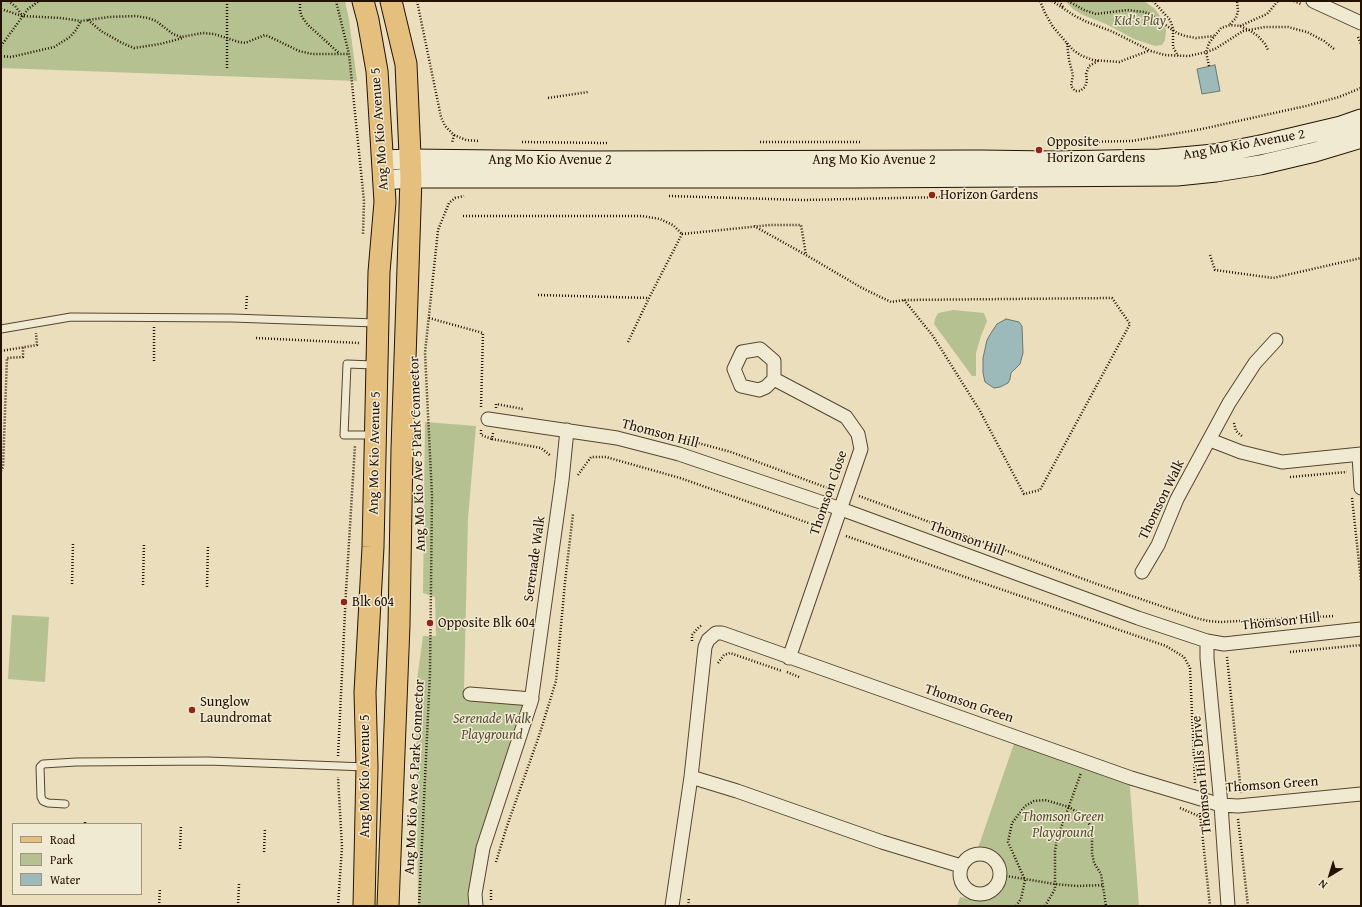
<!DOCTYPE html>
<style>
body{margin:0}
#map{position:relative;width:1362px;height:907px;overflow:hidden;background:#eadebc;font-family:"Gentium Book Plus",serif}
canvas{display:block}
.frame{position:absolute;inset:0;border:2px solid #241200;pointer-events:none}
.legend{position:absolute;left:12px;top:823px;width:130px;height:72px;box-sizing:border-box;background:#f1ead3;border:1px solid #9f947f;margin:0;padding:5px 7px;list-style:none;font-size:12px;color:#241200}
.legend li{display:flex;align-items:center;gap:8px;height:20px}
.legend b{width:20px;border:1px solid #9f947f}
.north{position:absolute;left:1310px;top:855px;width:40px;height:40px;-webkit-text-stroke:3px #f1ead3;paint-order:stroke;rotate:218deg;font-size:11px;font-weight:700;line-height:16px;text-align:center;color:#241200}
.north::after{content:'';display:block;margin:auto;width:14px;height:18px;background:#241200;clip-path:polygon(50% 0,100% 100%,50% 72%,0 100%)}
</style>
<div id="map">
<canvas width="1362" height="907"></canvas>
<div class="frame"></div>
<ul class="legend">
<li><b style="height:5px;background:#e5bf7e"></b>Road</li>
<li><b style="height:11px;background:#b6c191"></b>Park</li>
<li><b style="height:11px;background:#9bbab9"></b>Water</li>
</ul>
<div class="north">N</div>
</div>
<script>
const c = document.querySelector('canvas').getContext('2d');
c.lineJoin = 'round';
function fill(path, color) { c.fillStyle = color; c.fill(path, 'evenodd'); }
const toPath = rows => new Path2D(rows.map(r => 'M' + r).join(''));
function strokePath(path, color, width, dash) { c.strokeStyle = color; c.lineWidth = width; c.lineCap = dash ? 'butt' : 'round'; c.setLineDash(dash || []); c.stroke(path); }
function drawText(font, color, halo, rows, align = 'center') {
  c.font = font + ' "Gentium Book Plus",serif'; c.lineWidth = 3; c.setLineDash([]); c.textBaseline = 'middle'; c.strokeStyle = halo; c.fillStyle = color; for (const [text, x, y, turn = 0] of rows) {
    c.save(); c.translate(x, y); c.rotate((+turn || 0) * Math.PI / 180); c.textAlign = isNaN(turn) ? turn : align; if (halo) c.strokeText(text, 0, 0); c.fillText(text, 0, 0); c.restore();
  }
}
fill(toPath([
 [1,1,345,1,349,20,357,81,1,68],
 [1065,1,1144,1,1155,9,1162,19,1166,30,1165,40,1162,45,1155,46,1134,39,1106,24,1083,15,1073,9],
 [953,310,984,313,987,321,981,336,976,353,976,376,972,376,934,324,935,319,938,313],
 [425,422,476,426,468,518,464,690,531,702,472,906,418,906,416,688,423,636,436,636,435,597,423,593],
 [12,615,49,617,45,682,8,679],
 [1017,735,1129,774,1139,906,957,906,960,897,980,901,991,899,1000,891,1006,882,1007,870,1005,864,1002,859,994,853,978,848]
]), '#b6c191');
const water = toPath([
 [1215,65,1220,91,1202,94,1197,69,1215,65],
 [1006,319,1019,322,1022,326,1023,353,1020,364,1011,373,1010,379,1008,383,1000,387,994,388,985,382,983,373,983,358,987,340,991,333,997,324,1006,319]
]);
fill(water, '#9bbab9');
strokePath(water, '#6b776f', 1);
const lane = toPath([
 [1,329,71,317,232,318,376,323],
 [374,435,344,435,347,364,374,365],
 [65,804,48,803,43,801,41,797,40,767,43,764,76,762,208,761,366,767]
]);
const street = toPath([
 [1313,1,1361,23],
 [760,349,774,361,774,379,766,387,759,390,741,386,734,369,742,352,760,349],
 [774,379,846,417,858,434,861,449,789,658],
 [488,419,617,438,679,454,841,509,1138,618,1207,641,1224,644,1361,629],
 [1210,440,1241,452,1282,462,1361,454],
 [1359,455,1361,488],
 [1142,572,1158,545,1177,499,1229,403,1255,363,1276,340],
 [1207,641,1207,658,1221,805,1228,906],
 [470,694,532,699],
 [691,777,737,791,882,842,961,866],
 '960 874a20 20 0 1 1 40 0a20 20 0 1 1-40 0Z',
 [476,906,475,894,483,848,531,702,562,480,567,430],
 [672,906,691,777,705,647,708,640,716,633,722,633,1131,778,1221,805,1238,806,1361,794]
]);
const secondary = toPath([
 [382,160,411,159,584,161,980,160,1052,161,1160,159,1214,154,1265,144,1341,126,1361,119],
 [383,180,411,178,854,178,1177,176,1216,172,1260,165,1315,152,1361,138]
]);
const primary = toPath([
 [363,1,368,20,377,71,385,202,379,272,373,547,365,692,367,767,364,906],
 [388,906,399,625,402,449,411,178,406,64,391,1]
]);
strokePath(lane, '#56452f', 9);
strokePath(street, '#56452f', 15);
strokePath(secondary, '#241200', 21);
strokePath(primary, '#241200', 23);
strokePath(toPath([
 [8,1,15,6,22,15],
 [300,1,300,11,302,17,308,25,339,53],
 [336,1,349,54,364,201,363,234],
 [417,1,441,117,445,126,454,135,452,143],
 [1040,1,1045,13,1053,27,1073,50,1082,56,1093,60,1119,62,1148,51],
 [1052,1,1075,16,1087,22,1111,31,1151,51,1165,55,1189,56,1206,52,1215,49,1243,31,1265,27,1288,27,1307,32,1324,41,1334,49],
 [1059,1,1063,7],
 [1153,1,1170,20,1173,28,1173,47,1178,56],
 [1294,1,1301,4],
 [1,9,22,16,61,18,81,21,109,17,136,16,148,18,156,21,173,34,181,37,203,33,214,34,239,42,245,43,265,35,272,38,299,51,312,54,349,54],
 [88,20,101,31,122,43,134,48,160,44,183,38],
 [1230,24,1236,18,1238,11,1237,1],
 [1240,26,1267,14,1278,1],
 [1358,37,1361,44],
 [1067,43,1069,60,1073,75,1071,86,1075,91,1080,91,1085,87,1087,81,1086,74,1089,66,1098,61],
 [1,46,28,9,39,1],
 [1,56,11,57,54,47,70,37,76,30,81,21],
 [1209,66,1206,52,1209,43,1221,28,1230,25,1240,26,1249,30,1258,36,1265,44,1268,50],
 [227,68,227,1],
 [548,98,588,92],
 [454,135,466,140,479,141],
 [522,142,607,143],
 [760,142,861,142],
 [1084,142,1132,141,1202,129,1306,106,1339,97,1361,88],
 [669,196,804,200,990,196],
 [463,216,642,216,660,219,673,225,682,234],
 [754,226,806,255],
 [682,234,770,225,801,225,806,255,862,288,891,302,904,300,1112,298,1130,324,1040,490,1024,494,980,411,933,336,904,300],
 [1210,255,1215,270,1273,278,1361,258],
 [538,295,649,298],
 [246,309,247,295],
 [429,318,483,333,481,407],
 [154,327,154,363],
 [256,338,360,343],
 [628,342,649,298,682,234],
 [1,351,37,345,36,333],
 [496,408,496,404,523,409],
 [1234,423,1236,431,1243,437],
 [481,430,481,435,492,439],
 [493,433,492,439,541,448,551,456],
 [687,440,731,452,833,490],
 [1,471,3,467,7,358,23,357,23,347],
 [578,475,591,457,606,457,680,478,820,527],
 [1290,477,1347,472],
 [859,496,1097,584,1196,618,1208,621,1220,622,1335,616],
 [1352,498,1361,581],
 [846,536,1166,646,1184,657,1190,668,1195,783],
 [72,584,73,543],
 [143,585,144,543],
 [207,587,208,545],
 [692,641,692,635,699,627,702,625],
 [1290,652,1361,645],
 [1227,657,1241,793],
 [718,663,724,655,730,653,782,671],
 [787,672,799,677],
 [338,756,346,591,355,445],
 [1180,808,1201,817],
 [1200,813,1210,906],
 [1238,819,1248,906],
 [85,822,85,824],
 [57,824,57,821],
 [180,849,181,825],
 [264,852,265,828],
 [496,862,507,826,539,736,556,681,565,582,573,514],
 [1000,875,1055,884,1077,886,1103,885],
 [491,900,491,889],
 [159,906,160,888],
 [238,906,239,884],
 [338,906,342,847,338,777],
 [419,906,430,673,432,496,425,353,438,230,449,203,455,198,464,196],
 [688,906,689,898],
 [1016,906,1021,899,1025,880,1008,842,1012,823,1025,806,1034,801,1045,800,1069,807,1080,814,1087,820,1092,829,1092,853,1094,863,1101,874,1106,906],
 [1045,906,1055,889,1055,851,1057,839,1081,773]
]), '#241200', 2.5, [1, 2]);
strokePath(lane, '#f1ead3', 7);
strokePath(street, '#f1ead3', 13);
strokePath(secondary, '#f1ead3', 19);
strokePath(primary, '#e5bf7e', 21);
strokePath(toPath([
 [1068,1,1084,10,1096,14,1127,10,1144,12,1150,14,1177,33,1185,36,1196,38,1214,36]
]), '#241200', 2.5, [1, 2]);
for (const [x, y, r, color] of [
 [1039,150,4,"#8f2418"],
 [932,195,4,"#8f2418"],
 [344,602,4,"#8f2418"],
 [430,623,4,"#8f2418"],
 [192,710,4,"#8f2418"]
]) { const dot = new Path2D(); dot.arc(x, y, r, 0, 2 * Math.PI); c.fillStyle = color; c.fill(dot); strokePath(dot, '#f1ead3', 1.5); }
drawText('italic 14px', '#574f33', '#f1ead3', [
 ["Kid's Play",1140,21],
 ["Serenade Walk",492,719],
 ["Playground",492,735],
 ["Thomson Green",1063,817],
 ["Playground",1063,833]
]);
drawText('14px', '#241200', '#f1ead3', [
 ["Ang Mo Kio Avenue 5",380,129,-94],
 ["Ang Mo Kio Avenue 2",1244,145,-10],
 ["Ang Mo Kio Avenue 2",550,160],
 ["Ang Mo Kio Avenue 2",874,160],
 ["Thomson Hill",660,434,15],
 ["Ang Mo Kio Avenue 5",375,453,-89],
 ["Ang Mo Kio Ave 5 Park Connector",418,454,-92],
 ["Thomson Close",829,493,-71],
 ["Thomson Walk",1162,500,-64],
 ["Thomson Hill",967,539,20],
 ["Serenade Walk",535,559,-82],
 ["Thomson Hill",1281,622,-6],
 ["Thomson Green",969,704,19],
 ["Thomson Hills Drive",1202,775,-95],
 ["Ang Mo Kio Avenue 5",365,776,-90],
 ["Ang Mo Kio Ave 5 Park Connector",415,777,-87],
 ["Thomson Green",1272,785,-4]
]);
drawText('14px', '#241200', '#f1ead3', [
 ["Opposite",1047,142],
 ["Horizon Gardens",1047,158],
 ["Horizon Gardens",940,195],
 ["Blk 604",352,602],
 ["Opposite Blk 604",438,623],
 ["Sunglow",200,702],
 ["Laundromat",200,718]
], 'left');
</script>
